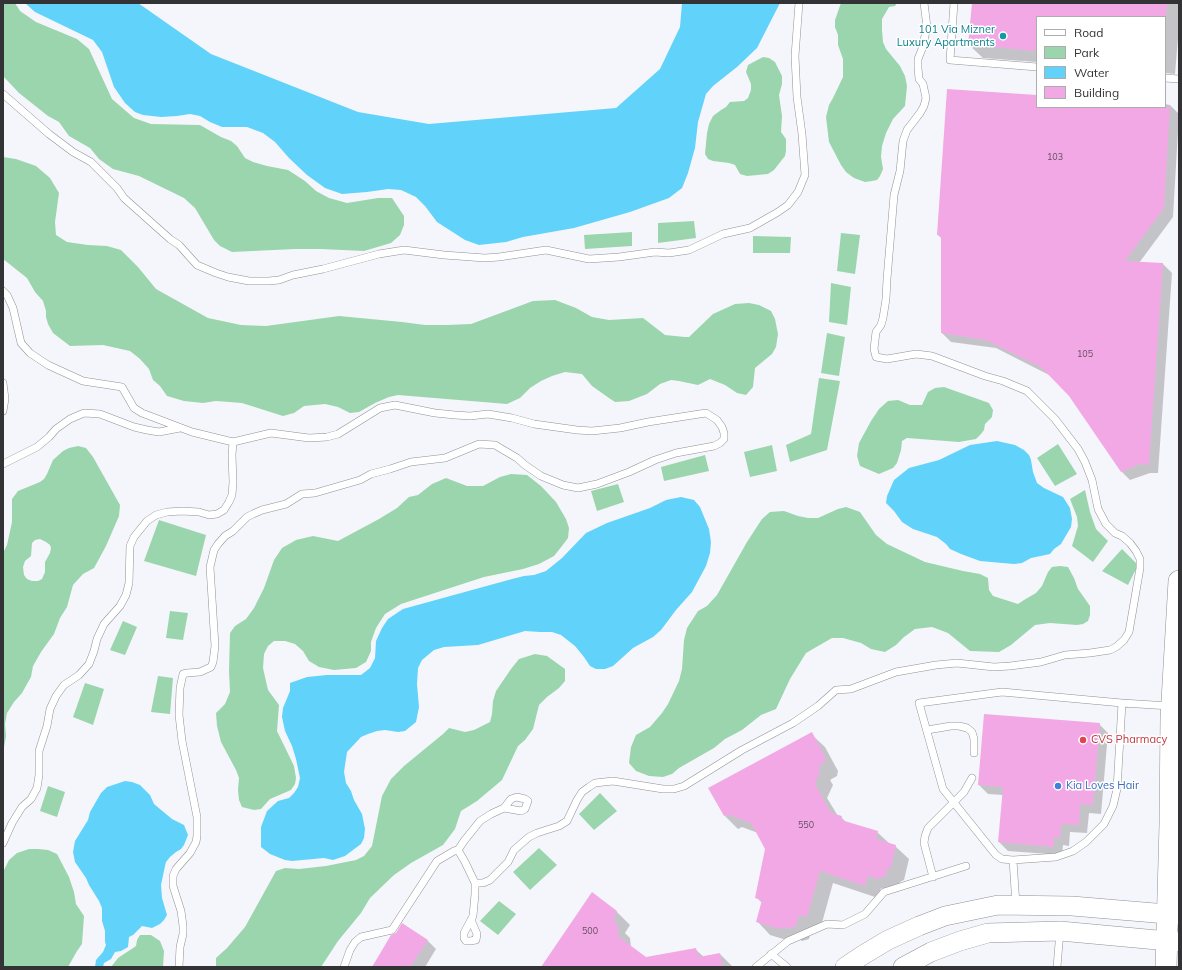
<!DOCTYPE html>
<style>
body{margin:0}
#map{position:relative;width:1182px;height:970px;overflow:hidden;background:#f5f6fb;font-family:Mulish,sans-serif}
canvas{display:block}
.frame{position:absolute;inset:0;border:4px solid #333335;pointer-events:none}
.legend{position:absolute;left:1036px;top:16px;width:130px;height:92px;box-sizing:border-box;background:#fff;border:1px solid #adadae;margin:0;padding:5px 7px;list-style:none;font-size:12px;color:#333335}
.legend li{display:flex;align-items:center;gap:8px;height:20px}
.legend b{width:20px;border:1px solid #adadae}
</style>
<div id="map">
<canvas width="1182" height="970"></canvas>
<div class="frame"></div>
<ul class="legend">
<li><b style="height:5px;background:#fff"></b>Road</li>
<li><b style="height:11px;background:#9ad5ad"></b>Park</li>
<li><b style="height:11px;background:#61d2f9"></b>Water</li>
<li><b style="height:11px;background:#f2a8e5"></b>Building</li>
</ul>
</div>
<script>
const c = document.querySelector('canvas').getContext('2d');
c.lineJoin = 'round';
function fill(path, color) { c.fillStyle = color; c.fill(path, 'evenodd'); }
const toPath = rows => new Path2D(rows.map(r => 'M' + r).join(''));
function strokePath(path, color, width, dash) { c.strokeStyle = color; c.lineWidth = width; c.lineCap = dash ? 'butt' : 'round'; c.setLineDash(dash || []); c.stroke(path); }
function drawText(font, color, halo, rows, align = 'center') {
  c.font = font + ' Mulish,sans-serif'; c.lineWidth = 3; c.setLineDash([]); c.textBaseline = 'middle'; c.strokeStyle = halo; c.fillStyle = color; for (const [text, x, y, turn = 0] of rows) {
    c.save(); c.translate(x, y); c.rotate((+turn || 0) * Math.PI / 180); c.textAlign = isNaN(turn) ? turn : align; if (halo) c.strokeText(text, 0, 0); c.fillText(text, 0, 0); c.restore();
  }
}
fill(toPath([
 [3,3,15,3,20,11,36,22,77,39,89,49,112,99,134,118,151,124,200,125,221,137,231,141,237,146,245,158,253,162,267,166,288,170,305,181,316,191,329,198,347,203,378,198,392,198,404,216,404,225,400,235,391,243,364,251,321,249,295,249,232,252,220,246,214,240,195,208,184,198,139,176,113,169,99,159,90,148,69,136,59,122,48,116,19,93,3,76],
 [841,3,897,3,895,6,889,7,882,19,882,30,883,42,886,49,900,66,905,76,907,86,905,106,893,119,886,133,882,146,881,157,883,169,880,176,877,180,872,181,865,182,854,178,846,172,841,165,829,142,826,117,829,105,833,98,843,77,843,59,838,45,838,35,835,27,835,20],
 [763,57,769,58,775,62,782,76,782,84,779,95,782,116,781,132,786,139,786,151,785,156,774,170,768,174,747,176,740,174,735,165,729,163,713,161,708,159,705,154,707,133,709,124,713,116,721,110,726,107,730,102,744,101,748,98,751,90,751,84,746,72,748,65],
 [3,157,16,159,36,166,50,178,59,193,55,222,56,235,67,242,88,245,107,246,121,250,138,267,156,289,208,318,241,325,266,326,339,316,402,322,425,325,447,325,471,324,533,301,555,300,576,308,592,317,609,320,643,318,665,335,685,337,689,337,713,314,735,304,749,303,759,305,771,311,775,319,778,334,776,347,772,354,755,368,753,387,746,395,737,393,725,385,710,379,698,385,679,381,671,380,660,384,647,394,629,401,615,402,609,398,592,386,582,374,565,372,552,376,541,381,530,388,520,398,507,404,398,395,389,397,375,403,359,412,350,413,338,407,325,404,304,406,294,413,283,416,242,403,216,401,203,403,184,401,167,396,160,386,153,380,149,369,140,359,130,351,103,345,70,346,53,333,48,324,46,317,46,311,43,301,35,292,27,278,3,259],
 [694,221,696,238,658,243,658,223],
 [632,232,632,246,585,249,584,235],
 [841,233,860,235,855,274,837,271],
 [753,236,791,237,790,253,753,253],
 [831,283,851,287,847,325,829,322],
 [827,333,845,337,839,376,821,373],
 [819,378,840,381,827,450,790,462,786,445,811,434],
 [944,387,989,403,993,410,992,417,985,424,984,430,981,434,976,439,959,442,907,438,902,441,901,450,897,463,893,468,879,474,860,466,857,456,859,443,871,421,879,409,888,401,898,400,910,405,922,405,928,392,935,388],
 [1058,444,1077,474,1055,486,1037,458],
 [772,445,777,471,750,477,744,452],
 [78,446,86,448,93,457,120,505,119,516,106,546,94,568,83,574,73,585,67,607,60,618,54,634,41,652,33,666,31,677,27,684,22,693,14,702,7,713,5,724,6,736,3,753,3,553,7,545,12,522,12,499,18,491,40,482,44,479,47,474,53,460,63,451,69,448],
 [40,539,46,542,50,545,51,548,50,553,45,562,45,572,42,579,38,581,32,581,27,579,24,575,23,567,25,561,31,556,32,543,35,540],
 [705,455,709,471,664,481,661,467],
 [511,474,527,475,541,486,556,502,566,519,569,528,568,538,562,546,554,556,539,564,523,569,484,577,401,604,385,614,376,628,371,642,371,651,366,662,356,668,334,670,319,667,309,661,303,651,295,644,285,641,274,641,268,646,264,654,263,668,268,690,279,705,277,731,294,766,296,778,295,784,291,790,270,799,261,809,254,810,242,807,239,800,238,790,239,778,236,770,221,742,217,726,216,713,225,704,230,692,229,671,230,633,235,626,246,619,254,608,264,588,274,560,282,548,296,540,313,536,338,541,379,519,397,508,409,497,418,495,432,484,446,478,467,486,483,486,500,477],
 [618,484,624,502,597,511,591,491],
 [1085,490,1090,512,1096,529,1108,541,1093,562,1072,546,1078,526,1077,517,1070,499],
 [846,507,860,512,876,535,887,544,925,562,963,571,980,574,988,578,989,590,993,596,1018,604,1024,600,1036,593,1042,586,1048,572,1052,567,1060,566,1068,567,1074,578,1078,589,1090,606,1090,615,1088,621,1083,624,1077,625,1050,623,1035,625,1011,645,999,652,970,651,948,633,932,627,915,629,904,637,896,645,885,652,871,649,861,643,843,638,832,638,806,653,790,679,776,709,761,715,742,730,725,739,714,748,679,768,672,774,663,777,649,776,636,771,629,763,631,747,636,735,650,727,662,713,668,704,679,681,682,669,684,640,687,628,698,611,707,606,717,595,747,542,762,519,770,512,784,511,798,516,808,518,818,518,838,509],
 [159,520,206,535,196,576,144,561],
 [1122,549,1138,565,1128,585,1102,571],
 [170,611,188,613,183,640,166,638],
 [123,621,137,627,125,655,110,650],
 [535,654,547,656,565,669,565,681,559,688,547,697,539,705,533,729,525,740,518,746,502,780,477,801,461,811,455,829,443,845,411,863,394,875,370,898,361,913,338,941,321,967,216,967,216,958,227,948,245,927,276,871,285,868,299,869,326,866,356,860,364,856,372,846,382,796,391,779,404,766,443,734,449,728,465,732,474,730,490,722,492,714,493,701,496,691,511,669,519,659],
 [158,676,173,678,170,714,151,712],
 [85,683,104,689,93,725,73,717],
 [48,786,65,792,57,817,40,811],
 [600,793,617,811,594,830,579,814],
 [539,848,557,865,530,890,513,872],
 [29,849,38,849,48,850,57,854,69,877,74,892,76,904,84,916,82,944,77,951,68,967,3,967,3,872,9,860,17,853],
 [499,901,516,914,498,935,480,921],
 [140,935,151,935,160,941,164,951,163,967,111,967,118,958,136,946,137,940]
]), '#9ad5ad');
fill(toPath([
 [25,3,138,3,211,54,358,112,429,124,616,108,660,69,680,27,682,3,780,3,757,48,737,67,713,86,706,94,698,122,695,148,688,173,682,188,669,198,630,212,574,228,523,237,506,242,479,245,465,240,437,222,425,206,416,197,401,190,388,189,367,192,342,194,325,188,307,175,289,158,275,142,263,133,247,127,222,127,210,122,200,116,190,114,177,116,161,117,143,115,135,112,125,103,114,87,102,52,93,40,35,12],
 [997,441,1015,445,1024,450,1029,455,1031,460,1033,472,1037,483,1044,488,1063,497,1070,508,1072,519,1071,527,1061,544,1054,549,1050,554,1031,558,1022,563,1014,564,980,561,961,554,950,549,946,544,937,537,913,529,902,522,894,511,886,503,887,496,894,480,909,468,939,460,970,445],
 [681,497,694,500,700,507,709,529,711,542,710,553,706,566,692,592,676,610,661,630,653,637,633,648,613,666,605,669,596,669,590,666,584,657,575,646,561,635,552,632,540,632,525,631,478,645,444,647,434,650,422,660,418,668,417,684,419,707,416,722,405,731,398,732,385,730,377,731,368,734,361,737,347,752,344,772,346,783,351,791,354,800,362,814,365,829,364,838,361,844,345,856,333,860,324,858,292,861,285,860,270,854,261,847,261,827,267,811,278,801,289,798,294,793,298,787,300,778,296,759,292,746,285,731,282,717,283,708,290,691,290,683,307,677,327,675,361,675,370,668,375,658,376,641,382,628,388,619,403,609,512,579,524,576,534,575,546,571,562,558,586,533,607,523,650,508,666,500],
 [125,781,132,782,140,785,150,795,154,804,172,819,184,825,188,835,184,845,181,849,176,852,170,857,166,862,165,866,161,885,162,898,167,915,164,920,160,924,152,928,142,926,133,935,129,937,128,947,121,951,115,952,111,959,104,963,103,967,95,967,96,960,103,952,106,945,105,942,105,931,102,921,102,908,99,901,89,885,86,878,75,862,73,852,75,841,88,820,90,812,101,793,107,787]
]), '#61d2f9');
fill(toPath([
 [973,3,1179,3,1179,26,1175,74,1165,73,1165,17,1037,17,1037,62,983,58,969,45],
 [1037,96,1037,107,1165,107,1165,104,1170,105,1179,114,1173,217,1139,263,1163,264,1172,273,1158,473,1150,473,1130,480,1121,471,1069,395,1051,376,996,348,951,342,942,333,942,239,938,235],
 [1099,724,1108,733,1101,814,1089,813,1087,833,1070,832,1069,846,1063,845,1062,855,1008,851,999,842,1003,795,988,794,979,785],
 [811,734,825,747,838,771,837,776,830,780,833,785,827,798,838,816,841,817,847,823,877,832,890,844,895,846,909,859,904,880,900,882,899,889,892,892,881,888,878,898,833,883,820,930,812,928,809,939,802,941,799,939,793,942,770,935,757,921,762,903,756,897,766,849,758,833,742,827,738,829,725,816],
 [616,911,630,925,625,933,630,938,631,947,646,958,695,949,704,957,720,954,733,967,542,967],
 [427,940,436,949,425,967,373,967]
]), '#0003');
fill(toPath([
 [972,3,1167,3,1166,17,1037,17,1037,51,968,45],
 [947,89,1037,95,1037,107,1170,107,1164,208,1125,261,1163,263,1149,465,1140,464,1121,472,1069,396,1041,367,986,340,941,333,941,236,937,235],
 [984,714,1100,723,1093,805,1080,804,1079,825,1061,824,1060,838,1054,837,1054,847,998,842,1003,787,978,785],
 [812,732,825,757,824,763,818,767,820,772,815,784,831,813,842,816,841,820,878,831,876,839,896,845,891,867,887,869,886,876,878,879,868,876,865,886,820,871,807,917,799,915,796,926,788,929,785,927,779,929,756,922,762,900,755,898,765,849,751,823,729,815,724,816,708,788],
 [592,892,617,911,613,920,617,923,619,937,646,957,696,948,699,957,720,953,723,967,541,967],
 [402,923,428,940,410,967,372,967,391,935,396,933]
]), '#f2a8e5');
const lane = toPath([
 [954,3,950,60,1037,67],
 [1165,78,1179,79],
 [3,94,49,134,73,152,91,162,117,188,124,198,170,239,179,245,197,265,216,273,228,277,249,281,269,281,279,280,293,275,323,269,379,254,404,250,444,255,485,258,499,257,546,250,589,259,619,257,655,252,669,253,689,250,723,234,750,228,778,212,788,205,798,192,805,175,802,134,797,97,795,56,799,3],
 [3,291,7,295,13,308,21,343,30,353,48,365,83,381,122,387,134,408,142,413,192,432,233,442,271,433,309,438,327,437,338,434,380,408,395,405,435,413,455,415,470,416,488,414,512,418,534,424,577,430,592,431,620,428,648,422,706,413,717,420,722,427,724,433,724,439,720,443,714,446,676,453,655,460,629,472,597,484,578,488,563,485,541,476,525,465,517,458,495,445,479,444,445,458,411,462,390,469,371,474,360,480,315,493,302,494,286,504,262,510,253,514,247,517,233,531,225,536,218,544,214,550,210,567,215,646,213,662,211,667,200,672,187,673,183,674,180,688,179,715,182,741,197,817,197,836,196,842,190,853,176,869,173,876,173,886,181,911,183,926,183,934,180,947,179,967],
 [3,383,5,399,3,411],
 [3,464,37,447,49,437,56,429,70,419,84,413,100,414,134,427,147,430,159,432,180,428],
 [1122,703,1117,789,1113,806,1104,824,1086,842,1073,851,1056,857,1013,860,1002,859,996,855,943,789,919,703,1002,692,1122,703,1170,706],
 [927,730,951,726,959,726,967,728,972,732,974,739,974,753],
 [3,843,12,823,22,807,31,799,37,788,39,775,39,751,47,726,50,709,56,696,64,685,79,675,89,664,94,651,97,639,104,624,120,606,126,595,129,583,130,546,134,537,147,521,156,515,167,512,182,511,199,512,209,515,217,514,224,510,229,502,232,495,233,482,232,455,233,442],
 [458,850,464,841,480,821,491,814,504,808,521,811,525,809,528,801,525,799,517,797,511,799,504,808],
 [1013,860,1016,905],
 [933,877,924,843,925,836,928,828,964,792,972,778],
 [475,883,483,883,490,880,508,862,514,850,529,837,537,833,559,826,567,821,577,800,582,792,589,787,595,783,613,781,663,789,674,789,684,786,742,750,793,723,818,706,836,690,851,689,896,672,936,665,957,663,994,667,1010,666,1041,662,1065,655,1090,653,1110,650,1116,647,1124,640,1129,632,1140,568,1140,559,1136,551,1130,543,1122,536,1115,533,1106,524,1098,509,1092,480,1085,462,1078,449,1055,419,1027,391,1003,381,985,376,932,356,916,354,887,359,876,357,874,349,876,332,881,325,883,318,886,299,887,279,894,195,900,171,903,141,907,130,920,113,924,106,926,98,923,84,919,79,918,68,918,59,922,49,927,27,924,3],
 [771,954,787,967],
 [344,967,350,950,355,942,361,937,392,930,437,861,454,851,458,850,465,862,475,883,475,894,473,916,464,933,464,938,466,941,470,941,476,940,477,934,471,920],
 [756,967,788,941,827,924,843,925,865,914,884,892,966,866],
 [1057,967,1060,931]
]);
const secondary = toPath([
 [845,967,863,955,888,940,919,926,945,916,998,905,1072,906,1179,915],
 [903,967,931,952,960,941,988,933,1060,931,1179,942]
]);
const primary = toPath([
 [1166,967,1170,824,1171,718,1179,581]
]);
strokePath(lane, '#909196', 8);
strokePath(secondary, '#909196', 20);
strokePath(primary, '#909196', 22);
strokePath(lane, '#fff', 7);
strokePath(secondary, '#fff', 19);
strokePath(primary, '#fff', 21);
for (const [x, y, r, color] of [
 [1003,36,4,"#0f9aa8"],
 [1083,740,4,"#e0444e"],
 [1058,786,4,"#3f7fe0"]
]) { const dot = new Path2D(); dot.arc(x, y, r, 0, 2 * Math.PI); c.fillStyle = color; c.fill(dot); strokePath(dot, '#fff', 1.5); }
drawText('9px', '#635061', null, [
 ["103",1055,157],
 ["105",1085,354],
 ["550",806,825],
 ["500",590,931]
]);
drawText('11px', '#0d838f', '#fff', [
 ["101 Via Mizner",995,30],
 ["Luxury Apartments",995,43]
], 'right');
drawText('11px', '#be3a42', '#fff', [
 ["CVS Pharmacy",1091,740]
], 'left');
drawText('11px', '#366cbe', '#fff', [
 ["Kia Loves Hair",1066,786]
], 'left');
</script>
